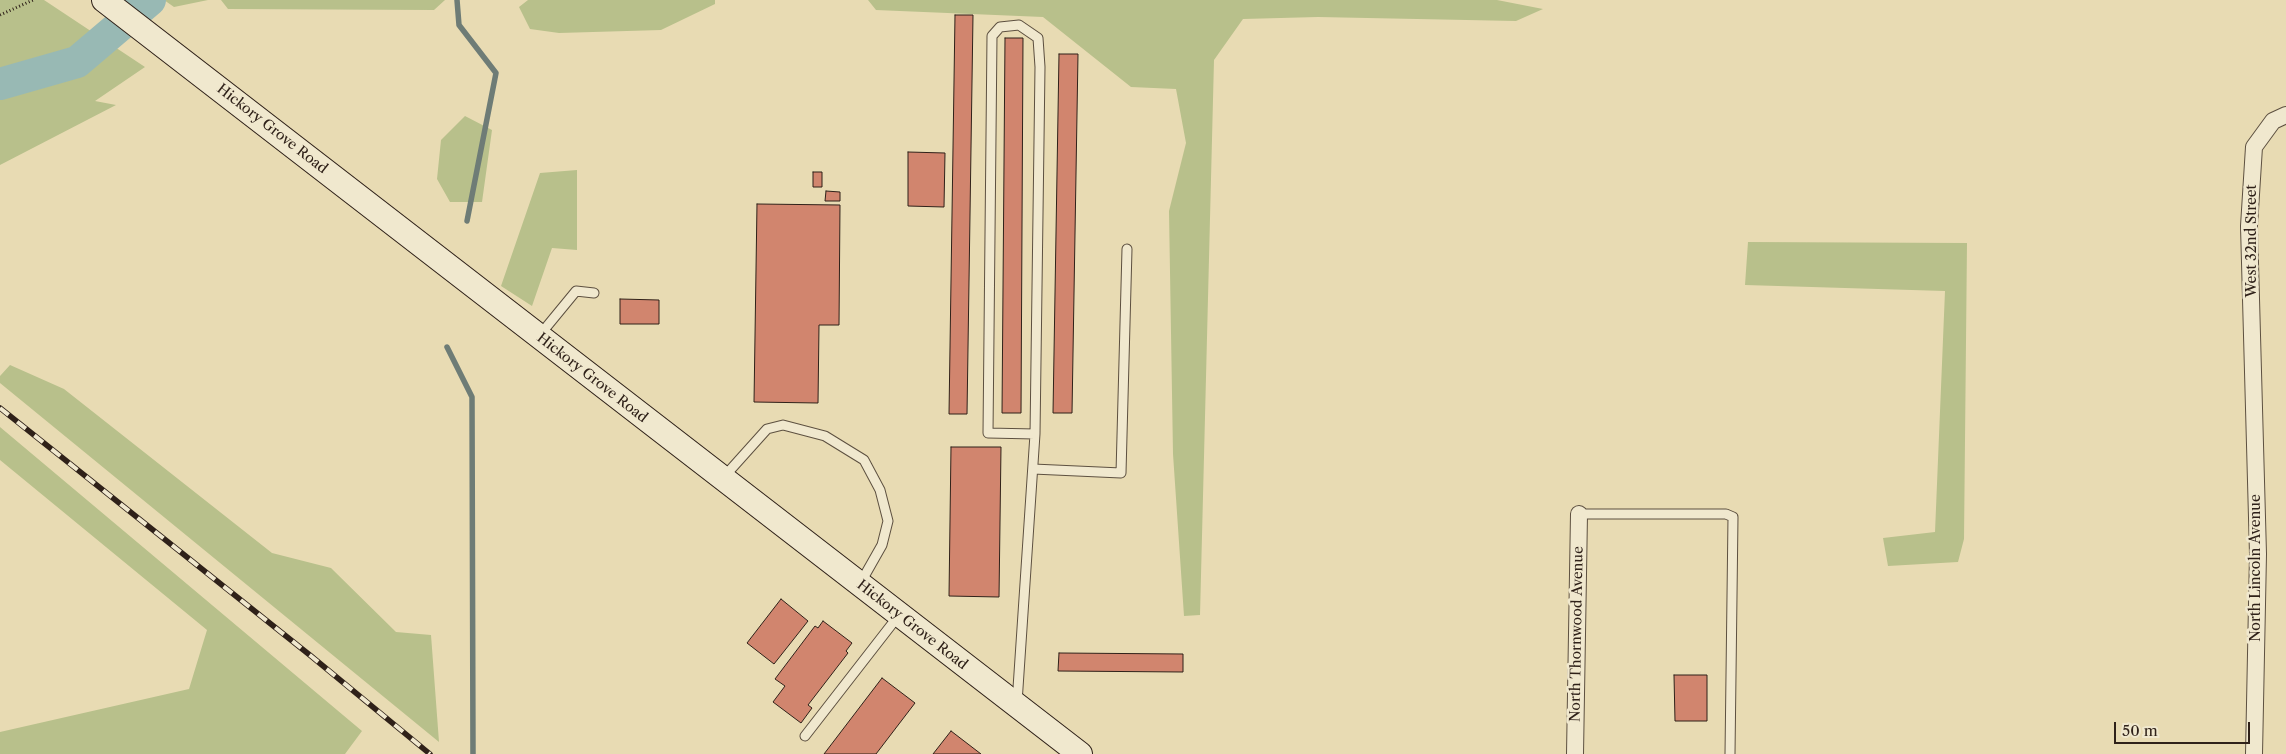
<!DOCTYPE html>
<style>
body{margin:0}
#map{position:relative;width:2286px;height:754px;overflow:hidden;background:#e8dbb3;font-family:"Libre Caslon Text",serif}
canvas{display:block}
.scale{position:absolute;left:2114px;top:722px;width:136px;height:22px;box-sizing:border-box;border:2px solid #2f2119;border-top:0;padding-left:6px;font-size:15px;line-height:18px;white-space:nowrap;color:#2f2119;-webkit-text-stroke:4px #f0e8ce;paint-order:stroke}
</style>
<div id="map">
<canvas width="2286" height="754"></canvas>
<div class="scale">50 m</div>
</div>
<script>
const c = document.querySelector('canvas').getContext('2d');
c.lineJoin = 'round';
function fill(path, color) { c.fillStyle = color; c.fill(path, 'evenodd'); }
const toPath = rows => new Path2D(rows.map(r => 'M' + r).join(''));
function strokePath(path, color, width, dash) { c.strokeStyle = color; c.lineWidth = width; c.lineCap = dash ? 'butt' : 'round'; c.setLineDash(dash || []); c.stroke(path); }
function drawText(font, color, halo, rows, align = 'center') {
  c.font = font + ' "Libre Caslon Text",serif'; c.lineWidth = 5; c.setLineDash([]); c.textBaseline = 'middle'; c.strokeStyle = halo; c.fillStyle = color; for (const [text, x, y, turn = 0] of rows) {
    c.save(); c.translate(x, y); c.rotate((+turn || 0) * Math.PI / 180); c.textAlign = isNaN(turn) ? turn : align; if (halo) c.strokeText(text, 0, 0); c.fillText(text, 0, 0); c.restore();
  }
}
fill(toPath([
 [0,0,44,0,145,67,95,101,116,105,0,165],
 [164,0,208,0,174,7],
 [221,0,445,0,434,10,228,9],
 [528,0,715,0,715,4,661,30,559,33,530,29,519,7],
 [868,0,1497,0,1543,9,1516,21,1318,17,1243,19,1214,60,1200,615,1184,616,1173,454,1169,211,1186,143,1176,89,1131,87,1043,17,876,10],
 [465,116,492,130,482,202,450,202,437,179,441,140],
 [577,170,577,250,552,248,532,306,501,286,540,173],
 [1748,242,1967,243,1964,539,1958,562,1888,566,1883,538,1935,532,1945,291,1745,285],
 [10,365,64,389,272,553,331,568,396,632,431,635,439,742,0,383,0,376],
 [0,427,362,731,345,754,0,754,0,732,189,689,207,630,0,460]
]), '#b8c08b');
strokePath(toPath([
 [457,0,459,25,496,73,467,221],
 [447,347,472,397,473,754]
]), '#6e7c76', 5.5);
strokePath(toPath([
 [0,84,77,62,150,0]
]), '#98b9b4', 32);
const building = toPath([
 [955,15,973,15,967,414,949,414,955,15],
 [1005,38,1023,38,1021,413,1002,413,1005,38],
 [1059,54,1078,54,1072,413,1053,413,1059,54],
 [908,152,945,153,944,207,908,206,908,152],
 [813,172,822,172,822,187,813,187,813,172],
 [826,191,840,192,840,201,825,201,826,191],
 [757,204,840,205,839,325,819,325,818,403,754,402,757,204],
 [620,299,659,300,659,324,620,324,620,299],
 [951,447,1001,447,999,597,949,596,951,447],
 [781,599,808,621,774,664,747,643,781,599],
 [823,621,852,643,846,651,848,653,808,705,812,708,801,723,773,702,785,686,775,679,815,626,818,628,823,621],
 [1059,653,1183,654,1183,672,1058,671,1059,653],
 [1674,675,1707,675,1707,721,1675,721,1674,675],
 [882,678,915,703,876,754,824,754,882,678],
 [951,731,981,754,933,754,951,731]
]);
fill(building, '#d1856e');
strokePath(building, '#2f2119', 1);
const service = toPath([
 [539,336,576,291,594,293],
 [1033,469,1121,473,1127,249],
 [723,478,767,429,783,425,825,436,864,460,880,490,888,521,882,545,861,582],
 [1579,514,1726,514,1733,517,1730,754],
 [1017,703,1035,434,1040,67,1038,38,1019,25,1000,27,992,36,988,433,1035,434],
 [805,736,899,615]
]);
const minor = toPath([
 [1575,754,1579,514],
 [2254,754,2258,554,2249,226,2254,147,2273,121,2286,115]
]);
const secondary = toPath([
 [104,0,1080,754]
]);
strokePath(service, '#5d5040', 11);
strokePath(minor, '#5d5040', 18);
strokePath(secondary, '#2f2119', 26);
strokePath(toPath([
 [0,15,33,0]
]), '#2f2119', 3, [1, 2.5]);
strokePath(service, '#f0e8ce', 9);
strokePath(minor, '#f0e8ce', 16);
strokePath(secondary, '#f0e8ce', 24);
const rail = toPath([
 [0,408,311,656,430,754]
]);
strokePath(rail, '#2f2119', 5.5);
strokePath(rail, '#f0e8ce', 4, [11]);
drawText('14px', '#2f2119', '#f0e8ce', [
 ["Hickory Grove Road",272,129,38],
 ["West 32nd Street",2252,241,-90],
 ["Hickory Grove Road",592,378,38],
 ["North Lincoln Avenue",2256,568,-90],
 ["Hickory Grove Road",912,625,38],
 ["North Thornwood Avenue",1577,634,-89]
]);
</script>
